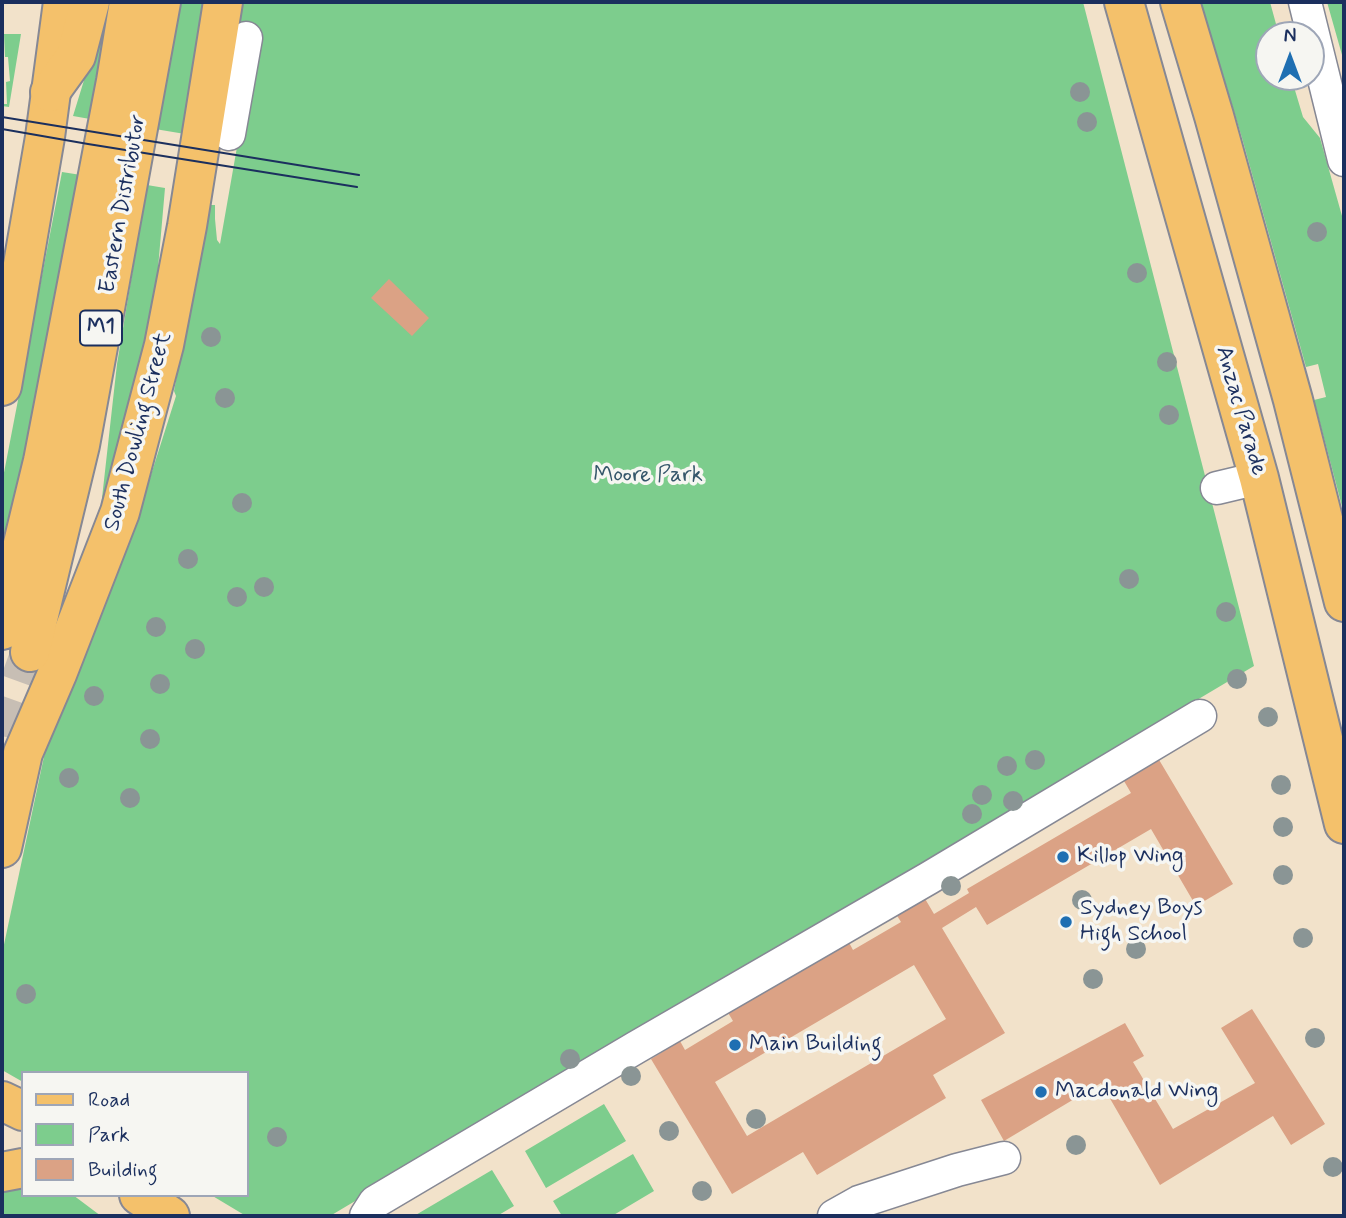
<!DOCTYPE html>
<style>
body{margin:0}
#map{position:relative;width:1346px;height:1218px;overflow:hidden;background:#f2e2ca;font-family:Mynerve,sans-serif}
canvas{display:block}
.frame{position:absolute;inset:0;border:4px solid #1b2f5e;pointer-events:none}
.legend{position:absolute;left:21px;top:1071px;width:228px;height:126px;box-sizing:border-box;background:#f6f6f2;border:2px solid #9ea6b7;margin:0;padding:9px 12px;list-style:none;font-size:21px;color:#1b2f5e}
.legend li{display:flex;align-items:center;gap:14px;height:35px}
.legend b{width:35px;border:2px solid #9ea6b7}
.north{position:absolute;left:1255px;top:21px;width:70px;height:70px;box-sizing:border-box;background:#f6f6f2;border:2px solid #9ea6b7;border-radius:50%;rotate:0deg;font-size:19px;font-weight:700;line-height:28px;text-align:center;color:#1b2f5e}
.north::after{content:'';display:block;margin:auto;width:24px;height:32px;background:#1f6fb2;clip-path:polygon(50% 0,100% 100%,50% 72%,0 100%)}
</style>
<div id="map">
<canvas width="1346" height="1218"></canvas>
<div class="frame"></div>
<ul class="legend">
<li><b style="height:9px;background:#f4c16b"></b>Road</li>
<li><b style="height:19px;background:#7dcd8d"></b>Park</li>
<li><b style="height:19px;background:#dba285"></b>Building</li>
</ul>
<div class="north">N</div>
</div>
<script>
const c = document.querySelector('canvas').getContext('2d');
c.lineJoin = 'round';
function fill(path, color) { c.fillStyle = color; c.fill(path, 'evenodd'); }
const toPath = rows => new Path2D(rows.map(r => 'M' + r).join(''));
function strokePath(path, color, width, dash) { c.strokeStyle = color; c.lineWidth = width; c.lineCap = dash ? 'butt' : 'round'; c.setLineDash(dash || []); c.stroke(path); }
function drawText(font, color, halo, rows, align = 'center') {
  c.font = font + ' Mynerve,sans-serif'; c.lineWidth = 7; c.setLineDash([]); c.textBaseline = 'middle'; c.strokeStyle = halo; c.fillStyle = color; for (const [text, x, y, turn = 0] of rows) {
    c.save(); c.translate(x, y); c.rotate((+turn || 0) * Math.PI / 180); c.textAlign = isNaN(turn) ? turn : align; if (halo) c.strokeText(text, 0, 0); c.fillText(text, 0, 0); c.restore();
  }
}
fill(toPath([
 [100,2,110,2,90,119,73,116,85,77],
 [178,2,207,2,185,134,155,129],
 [240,2,1083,2,1254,666,330,1216,246,1216,211,1195,247,1195,247,1073,23,1073,23,1082,2,1070,2,954,49,733,143,500,176,396,174,391,209,205,215,205,215,219,217,240,220,244,257,33,236,29],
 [1201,2,1270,2,1279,35,1269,35,1269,77,1291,77,1303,117,1320,138,1344,223,1344,514,1314,400,1326,397,1318,364,1306,367,1242,138],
 [1327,2,1344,2,1344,62],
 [4,34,21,34,9,107,2,106,2,104,7,104,6,82,10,81,8,57,5,57],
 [62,172,81,175,18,496,2,564,2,483],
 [147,185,165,188,156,291,135,409,101,507,117,364],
 [604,1104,626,1141,546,1188,525,1151],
 [633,1154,654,1191,612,1216,562,1216,553,1201],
 [492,1170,514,1206,497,1216,414,1216],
 [23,1183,23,1195,73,1195,101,1216,2,1216,2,1187]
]), '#7dcd8d');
fill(toPath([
 [389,279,429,318,412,336,371,298],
 [1152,748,1233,884,1196,906,1151,829,987,925,976,907,942,928,1005,1033,933,1075,946,1098,817,1175,803,1152,732,1194,651,1059,680,1041,685,1050,733,1021,724,1006,845,935,853,950,901,922,896,914,924,897,934,914,969,893,967,889,1131,793,1117,769],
 [914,965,946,1019,747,1136,715,1082],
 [1252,1009,1325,1124,1291,1145,1273,1116,1160,1185,1101,1083,1004,1141,981,1100,1125,1023,1144,1056,1133,1062,1173,1129,1255,1083,1221,1028]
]), '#dba285');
strokePath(toPath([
 [2,736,8,713,30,652]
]), '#c7beb4', 38, [38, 19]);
const minor = toPath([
 [1305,2,1344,160],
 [229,134,246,38],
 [1217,488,1259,478],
 [366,1216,375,1202,635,1048,929,878,1200,716],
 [834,1216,859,1202,957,1170,1004,1158]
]);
const major = toPath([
 [1124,2,1259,478,1344,824],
 [1180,2,1214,116,1293,400,1344,602],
 [2,386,45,137,63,2],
 [2,848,23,753,57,674,120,512,164,345,187,226,223,2],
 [2,1101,23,1111],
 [2,1172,23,1168],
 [139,1195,170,1216]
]);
const highway = toPath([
 [50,92,76,56,90,2],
 [2,630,43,461,116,81,129,2],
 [30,652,80,445,161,2]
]);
strokePath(minor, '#868894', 35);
strokePath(major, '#868894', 42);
strokePath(highway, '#868894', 42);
strokePath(minor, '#fff', 32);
strokePath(major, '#f4c16b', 38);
strokePath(highway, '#f4c16b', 38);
strokePath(toPath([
 [2,117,359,175],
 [2,129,88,144,357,187]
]), '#1b2f5e', 2);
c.fillStyle = '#8a9595';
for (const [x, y] of [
 [1080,92],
 [1087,122],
 [1317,232],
 [1137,273],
 [211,337],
 [1167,362],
 [225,398],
 [1169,415],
 [242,503],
 [188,559],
 [1129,579],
 [264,587],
 [237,597],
 [1226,612],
 [156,627],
 [195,649],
 [1237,679],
 [160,684],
 [94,696],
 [1268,717],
 [150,739],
 [1035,760],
 [1007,766],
 [69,778],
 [1281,785],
 [982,795],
 [130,798],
 [1013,801],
 [972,814],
 [1283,827],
 [1283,875],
 [951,886],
 [1082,900],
 [1303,938],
 [1136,949],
 [1093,979],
 [26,994],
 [1315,1038],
 [570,1059],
 [631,1076],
 [756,1119],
 [669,1131],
 [277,1137],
 [1076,1145],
 [1333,1167],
 [702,1191]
]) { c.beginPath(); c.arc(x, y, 10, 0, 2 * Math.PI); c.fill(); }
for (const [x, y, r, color] of [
 [1063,857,7,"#1f6fb2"],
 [1066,922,7,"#1f6fb2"],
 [735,1045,7,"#1f6fb2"],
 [1041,1092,7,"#1f6fb2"]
]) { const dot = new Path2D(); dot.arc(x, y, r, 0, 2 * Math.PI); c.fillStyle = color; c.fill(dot); strokePath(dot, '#f6f6f2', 2.5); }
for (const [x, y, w] of [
 [101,328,42]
]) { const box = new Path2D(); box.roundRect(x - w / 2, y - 17.5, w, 35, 5); c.fillStyle = '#f6f6f2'; c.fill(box); strokePath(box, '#1b2f5e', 2); }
drawText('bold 21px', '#1b2f5e', null, [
 ["M1",101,328]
]);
drawText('23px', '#1b2f5e', '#f6f6f2', [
 ["Eastern Distributor",124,204,-80],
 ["Anzac Parade",1240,411,74],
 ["South Dowling Street",139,432,-75]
]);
drawText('23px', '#34566a', '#f6f6f2', [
 ["Moore Park",648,476]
]);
drawText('23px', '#1b2f5e', '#f6f6f2', [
 ["Killop Wing",1077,857],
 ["Sydney Boys",1080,909],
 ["High School",1080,935],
 ["Main Building",749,1045],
 ["Macdonald Wing",1055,1092]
], 'left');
</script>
